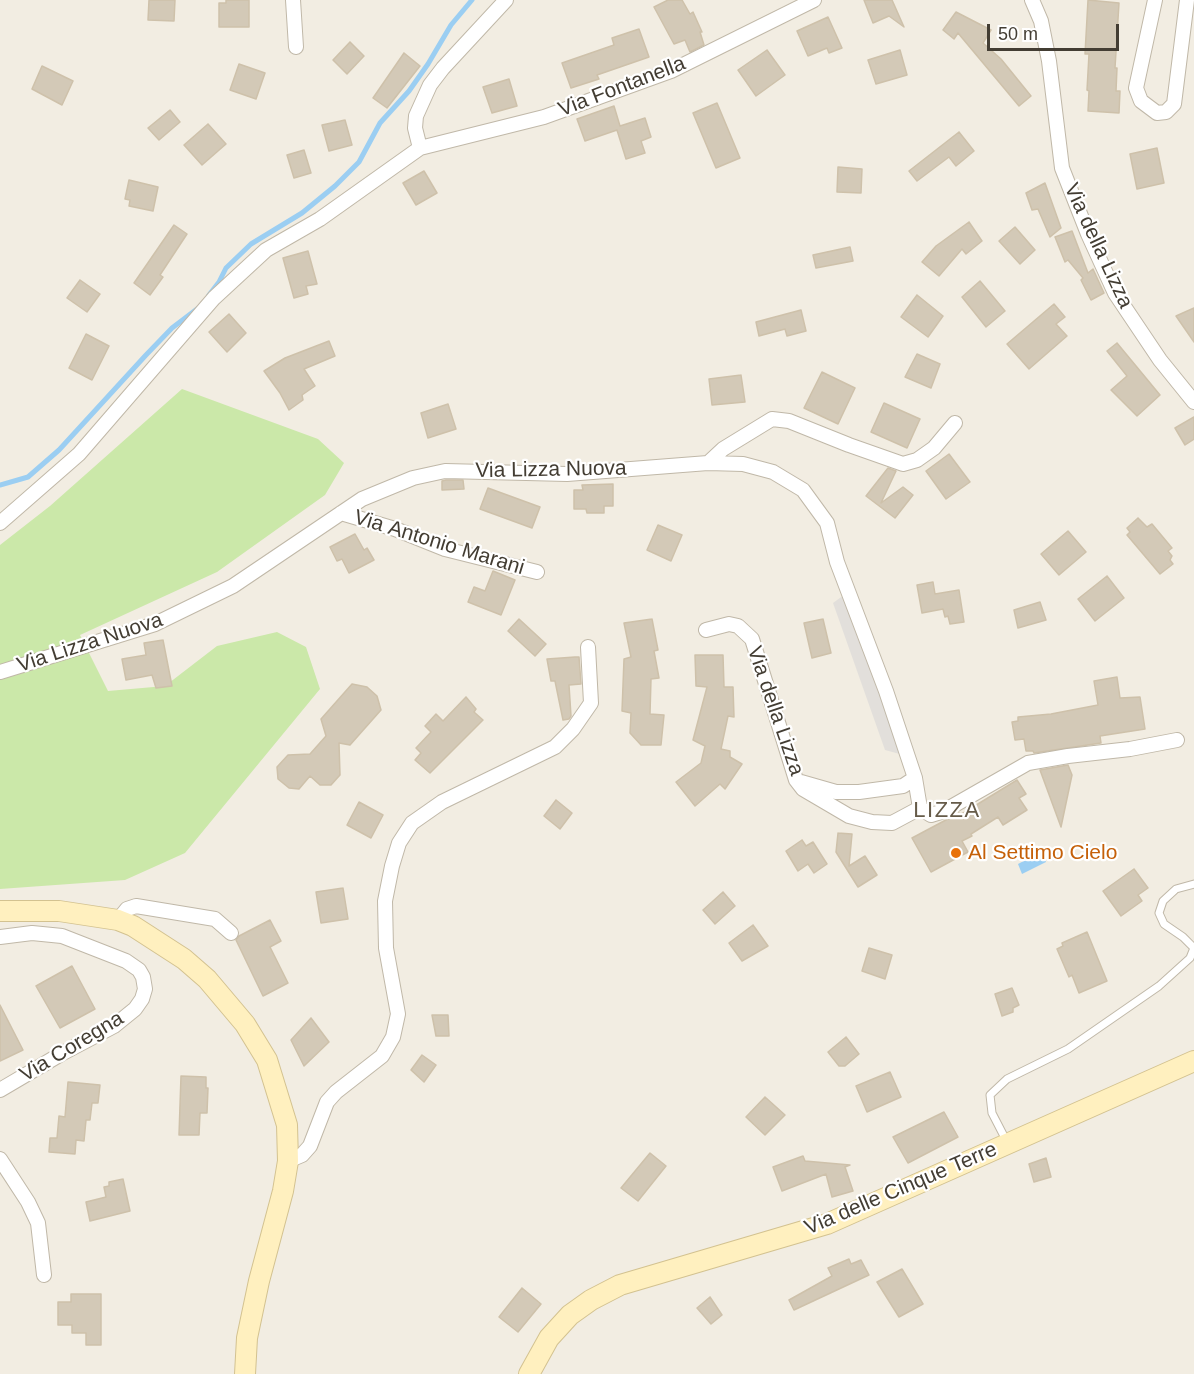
<!DOCTYPE html>
<style>
body{margin:0}
#map{position:relative;width:1194px;height:1374px;overflow:hidden;background:#f2ede2;font-family:Arial,sans-serif}
canvas{display:block}
.scale{position:absolute;left:987px;top:24px;width:132px;height:27px;box-sizing:border-box;border:3px solid #433d33;border-top:0;padding-left:8px;font-size:18px;line-height:21px;white-space:nowrap;color:#433d33;-webkit-text-stroke:4px #fff;paint-order:stroke}
</style>
<div id="map">
<canvas width="1194" height="1374"></canvas>
<div class="scale">50 m</div>
</div>
<script>
const c = document.querySelector('canvas').getContext('2d');
c.lineJoin = 'round';
function fill(path, color) { c.fillStyle = color; c.fill(path, 'evenodd'); }
const toPath = rows => new Path2D(rows.map(r => 'M' + r).join(''));
function strokePath(path, color, width, dash) { c.strokeStyle = color; c.lineWidth = width; c.lineCap = dash ? 'butt' : 'round'; c.setLineDash(dash || []); c.stroke(path); }
function drawText(font, color, halo, rows, align = 'center') {
  c.font = font + ' Arial,sans-serif'; c.lineWidth = 4.5; c.setLineDash([]); c.textBaseline = 'middle'; c.strokeStyle = halo; c.fillStyle = color; for (const [text, x, y, turn = 0] of rows) {
    c.save(); c.translate(x, y); c.rotate((+turn || 0) * Math.PI / 180); c.textAlign = isNaN(turn) ? turn : align; if (halo) c.strokeText(text, 0, 0); c.fillText(text, 0, 0); c.restore();
  }
}
fill(toPath([
 [182,389,318,439,344,463,325,495,217,572,80,635,108,691,165,686,217,646,277,632,306,647,320,689,185,853,125,880,0,889,0,545,50,506]
]), '#cbe8a9');
fill(toPath([
 [848,592,907,756,885,750,833,603]
]), '#e2dfdb');
fill(toPath([
 [1041,852,1046,862,1022,874,1018,864]
]), '#9bcef2');
strokePath(toPath([
 [209,295,219,282,226,268,251,244,302,213,335,186,359,162,380,123,409,91,428,64,451,25,472,0],
 [0,485,28,477,59,450,146,355,172,328,197,309]
]), '#9bcef2', 5);
const building = toPath([
 [149,0,175,0,174,21,148,20,149,0],
 [226,0,249,0,249,27,219,27,219,3,226,3,226,0],
 [668,0,682,0,690,14,693,12,702,32,700,32,704,45,690,52,685,40,674,44,654,7,668,0],
 [864,0,892,0,904,27,889,16,873,23,864,0],
 [1088,0,1119,3,1115,68,1117,68,1116,91,1120,91,1119,113,1088,111,1089,91,1087,90,1089,54,1085,54,1088,0],
 [956,12,991,30,983,43,1001,59,1031,96,1019,106,958,33,954,39,943,30,956,12],
 [828,17,842,48,829,53,827,48,808,56,797,31,828,17],
 [639,29,649,57,597,75,599,79,571,88,562,63,614,45,612,38,639,29],
 [350,42,364,56,347,74,333,60,350,42],
 [767,50,785,75,756,96,738,70,767,50],
 [900,50,907,75,876,84,868,60,900,50],
 [404,53,420,66,387,108,373,98,404,53],
 [239,64,265,73,256,99,230,90,239,64],
 [42,66,73,81,62,105,32,89,42,66],
 [509,79,517,106,492,113,483,87,509,79],
 [717,103,740,158,716,168,693,113,717,103],
 [614,106,620,126,645,118,651,137,641,141,645,153,626,159,617,130,585,141,577,119,614,106],
 [170,110,180,122,159,140,148,128,170,110],
 [345,120,352,145,329,151,322,125,345,120],
 [208,124,226,144,202,165,184,145,208,124],
 [959,132,974,151,956,166,949,157,917,181,909,171,959,132],
 [1157,148,1164,183,1137,189,1130,154,1157,148],
 [304,150,311,173,294,178,287,155,304,150],
 [838,167,862,169,861,193,837,192,838,167],
 [424,171,437,193,416,205,403,183,424,171],
 [129,180,158,187,153,211,129,206,130,200,125,199,129,180],
 [1045,183,1061,228,1050,237,1038,209,1032,210,1026,193,1045,183],
 [969,222,982,241,966,254,962,249,939,276,922,262,936,246,969,222],
 [174,225,187,234,160,275,163,277,150,295,134,283,174,225],
 [1015,227,1035,250,1020,264,999,241,1015,227],
 [1072,231,1088,273,1093,269,1104,293,1091,300,1081,280,1083,278,1068,260,1065,262,1055,237,1072,231],
 [850,247,853,261,816,268,813,255,850,247],
 [308,251,317,284,306,286,308,294,294,298,283,258,308,251],
 [80,280,100,294,87,312,67,298,80,280],
 [980,281,1005,311,986,327,962,297,980,281],
 [917,295,943,316,928,337,901,317,917,295],
 [1054,304,1065,317,1056,324,1067,336,1029,369,1007,344,1054,304],
 [1194,308,1194,342,1176,316,1194,308],
 [801,310,806,331,787,336,785,329,759,336,756,322,801,310],
 [229,314,246,333,227,352,209,332,229,314],
 [86,334,109,346,92,380,69,368,86,334],
 [329,341,335,356,304,369,315,386,302,395,303,400,289,410,280,393,264,371,285,358,329,341],
 [1117,343,1160,395,1137,416,1111,390,1127,376,1107,351,1117,343],
 [917,354,940,364,931,388,905,377,917,354],
 [822,372,855,388,838,424,804,408,822,372],
 [741,375,745,402,712,405,709,379,741,375],
 [884,403,920,419,907,448,871,432,884,403],
 [448,404,456,429,428,438,421,413,448,404],
 [1194,417,1194,439,1185,445,1175,428,1194,417],
 [949,454,970,482,946,499,926,471,949,454],
 [888,468,896,471,881,503,903,487,913,495,895,518,866,496,888,468],
 [446,480,463,480,464,489,442,490,442,481,446,480],
 [613,484,613,506,604,506,604,513,587,513,586,509,574,509,574,490,583,490,582,485,613,484],
 [488,488,540,507,532,528,480,509,488,488],
 [1138,518,1147,527,1152,524,1172,548,1168,551,1172,556,1170,560,1173,564,1160,574,1127,535,1130,532,1127,528,1138,518],
 [658,525,682,535,671,561,647,550,658,525],
 [1068,531,1086,552,1059,575,1041,554,1068,531],
 [355,534,364,550,367,548,374,560,349,573,342,559,337,561,330,547,355,534],
 [493,571,515,580,501,615,468,602,474,587,485,591,493,571],
 [1107,576,1124,598,1095,621,1078,599,1107,576],
 [933,582,935,594,959,590,964,622,950,624,948,616,945,617,943,609,922,613,917,585,933,582],
 [1040,602,1046,620,1018,628,1014,610,1040,602],
 [519,619,546,644,535,656,508,631,519,619],
 [652,619,658,650,654,651,659,678,651,679,650,714,664,715,661,745,641,745,630,733,631,713,622,711,624,659,631,657,624,623,652,619],
 [823,619,831,653,812,658,804,623,823,619],
 [163,640,172,686,156,688,152,675,126,680,122,659,146,655,144,643,163,640],
 [695,655,723,655,724,687,733,687,734,717,728,716,721,749,730,751,730,757,742,764,725,789,720,784,695,806,676,782,701,763,705,746,693,740,707,687,696,686,695,655],
 [575,657,579,657,581,684,569,685,571,716,569,719,563,720,555,681,551,681,547,659,575,657],
 [1117,677,1120,698,1140,697,1145,729,1100,736,1101,743,1034,753,1033,751,1026,751,1024,739,1015,740,1012,722,1018,721,1018,717,1051,714,1098,705,1094,681,1117,677],
 [352,684,367,687,377,696,381,710,350,745,339,743,340,775,331,785,320,785,310,776,299,789,289,788,278,779,277,767,288,755,310,754,326,736,321,719,352,684],
 [466,697,476,709,474,712,483,720,430,773,415,760,421,753,416,748,431,732,425,726,436,714,443,721,466,697],
 [1068,765,1072,775,1061,827,1040,770,1068,765],
 [1017,780,1026,794,1019,798,1027,810,1003,825,998,817,971,834,972,836,962,841,968,852,931,872,912,838,959,813,960,815,1017,780],
 [556,800,572,813,560,829,544,816,556,800],
 [359,802,383,815,371,838,347,825,359,802],
 [838,833,852,834,849,866,865,856,877,875,858,887,836,852,838,833],
 [802,840,806,846,813,842,827,864,814,873,808,864,798,871,786,851,802,840],
 [1134,869,1148,888,1138,895,1142,901,1121,916,1103,891,1134,869],
 [343,888,348,919,321,923,316,892,343,888],
 [723,892,735,906,715,924,703,910,723,892],
 [270,920,281,941,270,947,288,983,263,996,236,940,239,936,270,920],
 [753,925,768,946,742,961,729,943,753,925],
 [1087,932,1107,981,1079,993,1072,975,1069,977,1057,949,1063,946,1062,943,1087,932],
 [869,948,892,955,885,979,862,971,869,948],
 [72,966,95,1009,60,1028,36,986,72,966],
 [1012,988,1019,1005,1013,1008,1013,1012,1002,1016,995,994,1012,988],
 [0,1005,23,1050,0,1061,0,1005],
 [432,1015,448,1015,449,1036,436,1036,432,1015],
 [311,1018,329,1042,304,1066,291,1040,311,1018],
 [846,1037,859,1054,845,1066,839,1066,828,1052,846,1037],
 [422,1055,436,1065,424,1082,411,1070,422,1055],
 [890,1072,901,1097,867,1112,856,1086,890,1072],
 [181,1076,206,1077,206,1088,208,1088,207,1113,200,1113,199,1135,179,1135,181,1076],
 [68,1082,100,1085,98,1103,92,1103,90,1120,86,1120,84,1141,76,1140,75,1154,49,1152,50,1138,57,1138,59,1116,65,1117,68,1082],
 [765,1097,785,1115,765,1135,746,1117,765,1097],
 [944,1112,958,1137,908,1163,893,1137,944,1112],
 [650,1153,666,1166,638,1201,621,1188,650,1153],
 [803,1156,805,1161,850,1165,845,1167,853,1191,832,1197,826,1174,782,1191,773,1167,803,1156],
 [1046,1158,1051,1177,1034,1182,1029,1164,1046,1158],
 [123,1179,130,1211,90,1221,86,1202,106,1197,104,1187,109,1186,109,1182,123,1179],
 [849,1259,851,1264,861,1260,869,1275,794,1310,789,1300,832,1276,828,1268,849,1259],
 [902,1269,923,1304,899,1317,877,1282,902,1269],
 [522,1288,541,1304,518,1332,499,1317,522,1288],
 [71,1294,101,1294,101,1345,86,1345,86,1333,72,1333,72,1325,58,1325,58,1302,71,1302,71,1294],
 [710,1297,722,1315,711,1324,697,1308,710,1297]
]);
fill(building, '#d3c9b7');
strokePath(building, '#cec1aa', 1.5);
const lane = toPath([
 [1007,1142,992,1113,990,1095,1007,1079,1068,1049,1159,986,1190,958,1194,948,1183,937,1164,924,1159,913,1163,901,1176,889,1194,884]
]);
const street = toPath([
 [293,0,296,47],
 [1032,0,1041,21,1049,61,1062,168,1088,234,1115,293,1160,360,1194,402],
 [1155,0,1136,88,1141,101,1157,113,1166,112,1174,104,1187,0],
 [420,148,415,128,416,116,430,85,443,68,506,0],
 [708,463,723,449,772,419,789,421,849,445,903,464,917,460,934,448,955,423],
 [341,513,395,529,445,549,537,572],
 [0,523,79,454,214,298,266,250,320,219,420,148,544,117,671,71,814,0],
 [706,630,729,624,738,626,752,639,796,780,803,789,849,816,872,822,892,823,920,808],
 [0,672,155,624,233,586,362,499,413,478,445,471,567,474,708,463,743,464,773,472,803,490,827,523,837,562,886,691,915,778,920,808],
 [801,782,836,792,859,792,903,786,915,778],
 [920,808,931,815,944,811,1028,763,1068,756,1130,749,1177,740],
 [118,920,127,909,136,906,215,919,231,933],
 [0,937,32,933,62,936,126,961,139,970,143,977,145,989,142,999,135,1009,114,1026,61,1054,0,1090],
 [0,1159,28,1202,38,1223,44,1275],
 [288,1161,302,1155,310,1146,327,1102,336,1092,382,1056,393,1037,398,1014,386,948,385,901,392,866,399,843,412,823,442,802,555,747,573,729,591,703,588,647]
]);
const secondary = toPath([
 [0,911,59,911,118,920,133,926,184,959,207,979,245,1024,267,1060,287,1125,288,1161,283,1191,259,1281,247,1338,245,1374],
 [529,1374,549,1338,570,1315,591,1300,620,1285,827,1224,1194,1061]
]);
strokePath(lane, '#c0b8a8', 9);
strokePath(street, '#c0b8a8', 16);
strokePath(secondary, '#d3c290', 22);
strokePath(lane, '#fff', 7);
strokePath(street, '#fff', 14);
strokePath(secondary, '#fff0bf', 20);
for (const [x, y, r, color] of [
 [956,853,6,"#e8710a"]
]) { const dot = new Path2D(); dot.arc(x, y, r, 0, 2 * Math.PI); c.fillStyle = color; c.fill(dot); strokePath(dot, '#fff', 2); }
drawText('21px', '#433d33', '#fff', [
 ["Via Fontanella",622,87,-21],
 ["Via della Lizza",1098,246,65],
 ["Via Lizza Nuova",551,470,-1],
 ["Via Antonio Marani",439,543,17],
 ["Via Lizza Nuova",90,643,-18],
 ["Via della Lizza",775,711,71],
 ["Via Coregna",72,1047,-31],
 ["Via delle Cinque Terre",901,1189,-23]
]);
drawText('21px', '#c56008', '#fff', [
 ["Al Settimo Cielo",968,853]
], 'left');
c.letterSpacing = '1.5px';
drawText('22px', '#665b49', '#fff', [
 ["LIZZA",947,811]
]);
c.letterSpacing = '0px';
</script>
